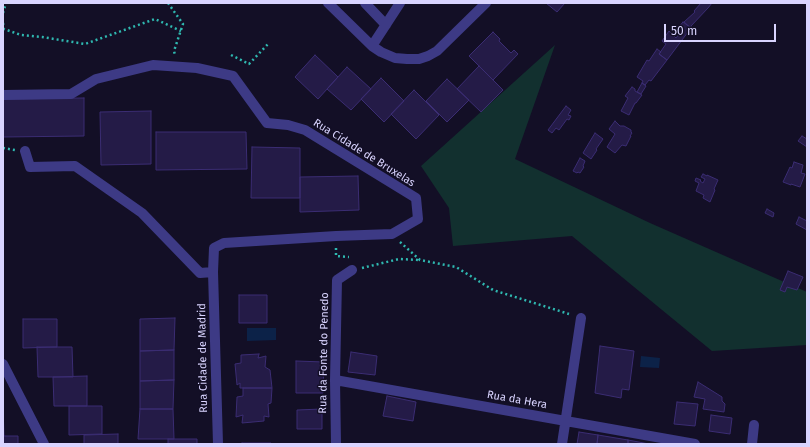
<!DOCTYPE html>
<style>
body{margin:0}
#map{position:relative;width:810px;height:447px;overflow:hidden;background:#130f26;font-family:"Fira Sans",sans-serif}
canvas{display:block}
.frame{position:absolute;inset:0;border:4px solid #d9d4ff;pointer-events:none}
.scale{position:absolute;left:664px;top:24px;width:112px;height:18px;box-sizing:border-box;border:2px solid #d9d4ff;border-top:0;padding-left:5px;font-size:12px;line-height:14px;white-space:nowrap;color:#d9d4ff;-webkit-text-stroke:3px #130f26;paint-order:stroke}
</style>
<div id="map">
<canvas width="810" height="447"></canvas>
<div class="frame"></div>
<div class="scale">50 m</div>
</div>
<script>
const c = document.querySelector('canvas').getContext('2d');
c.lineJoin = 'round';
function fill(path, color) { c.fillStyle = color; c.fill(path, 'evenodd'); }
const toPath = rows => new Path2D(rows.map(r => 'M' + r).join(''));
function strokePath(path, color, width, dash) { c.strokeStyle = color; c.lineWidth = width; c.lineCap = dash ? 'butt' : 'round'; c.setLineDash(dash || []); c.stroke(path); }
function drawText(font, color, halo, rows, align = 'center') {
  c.font = font + ' "Fira Sans",sans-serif'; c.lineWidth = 3; c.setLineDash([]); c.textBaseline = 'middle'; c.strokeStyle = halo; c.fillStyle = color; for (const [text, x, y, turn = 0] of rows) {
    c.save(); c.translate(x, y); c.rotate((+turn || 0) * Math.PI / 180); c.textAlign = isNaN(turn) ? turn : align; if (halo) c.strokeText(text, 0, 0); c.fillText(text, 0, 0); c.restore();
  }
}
fill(toPath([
 [555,45,515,159,650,223,807,292,807,345,712,351,572,236,453,246,449,208,421,166]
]), '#12302f');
fill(toPath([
 [247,328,276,328,276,340,247,341],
 [641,356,660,358,659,368,640,367]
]), '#0c2248');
const building = toPath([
 [546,3,565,3,557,12,546,3],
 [701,3,712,3,708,8,691,26,691,28,684,22,695,12,694,11,701,3],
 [683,22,691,28,667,60,659,54,666,44,662,41,669,31,676,38,681,32,677,29,683,22],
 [493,32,500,39,499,41,511,53,514,50,518,54,493,80,469,56,493,32],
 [657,49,661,52,659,54,667,60,651,81,649,80,645,85,642,83,643,81,637,77,647,60,649,61,657,49],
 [315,55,338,77,318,99,295,77,315,55],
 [479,66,503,90,481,112,457,89,479,66],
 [347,67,371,89,351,110,327,89,347,67],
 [381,78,404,101,384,122,361,99,381,78],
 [447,79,469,100,447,122,426,101,447,79],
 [642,83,646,86,641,94,637,92,642,83],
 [632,87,635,89,635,91,642,95,636,103,635,103,629,115,621,111,628,98,625,96,632,87],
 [414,90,439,115,416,139,391,114,414,90],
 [84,98,84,136,3,137,3,99,84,98],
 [566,106,571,110,568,115,571,116,569,120,567,119,559,130,556,128,552,133,548,130,566,106],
 [151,111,151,164,101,165,100,112,151,111],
 [615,121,620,126,624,126,631,130,631,132,632,133,630,136,631,136,626,146,622,145,615,153,607,147,615,134,609,129,615,121],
 [156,132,246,132,247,169,156,170,156,132],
 [595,133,603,139,596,149,597,150,591,159,583,153,595,133],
 [802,136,807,139,807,147,798,141,802,136],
 [252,147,300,148,300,198,251,198,252,147],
 [580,158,585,161,583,166,584,167,580,173,578,172,577,173,573,171,580,158],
 [794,162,803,165,801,173,805,174,800,187,791,184,791,185,783,182,790,167,792,168,794,162],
 [703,174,707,176,707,175,718,180,714,189,715,190,710,202,703,198,704,195,696,191,699,183,695,181,696,178,701,180,700,181,703,183,705,179,701,177,703,174],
 [358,176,359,210,300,212,300,177,358,176],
 [767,209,774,213,773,217,765,213,767,209],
 [799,217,807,221,807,230,796,224,799,217],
 [788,271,803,277,797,290,787,287,785,292,780,290,788,271],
 [239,295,267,295,267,323,239,323,239,295],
 [175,318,174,350,140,351,140,319,175,318],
 [23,319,57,319,57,347,23,348,23,319],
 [600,346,634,351,629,390,622,389,621,398,595,393,600,346],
 [37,347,72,347,73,377,38,377,37,347],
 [174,350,174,380,140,381,140,351,174,350],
 [351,352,377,356,375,375,348,372,351,352],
 [259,354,258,358,266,356,265,367,270,370,272,388,240,388,240,383,237,385,235,364,241,363,241,355,259,354],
 [296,361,324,362,323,393,296,393,296,361],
 [87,376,87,406,54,406,53,377,87,376],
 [174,380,173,409,140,409,140,381,174,380],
 [698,382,722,397,722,401,725,404,724,412,703,409,705,399,694,397,698,382],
 [243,388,272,388,271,403,268,404,269,417,264,416,264,421,242,423,243,415,236,417,237,397,243,396,243,388],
 [387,396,416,402,413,421,383,416,387,396],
 [677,402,698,404,695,426,674,424,677,402],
 [3,406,4,436,3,436,3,406],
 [69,406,102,406,102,434,69,435,69,406],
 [140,409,173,409,174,439,138,439,140,409],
 [322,409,322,429,297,429,297,410,322,409],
 [711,415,732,418,730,434,709,431,711,415],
 [579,432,598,435,597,444,577,444,579,432],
 [118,434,118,444,84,444,84,435,118,434],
 [598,435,628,440,628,444,597,444,598,435],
 [3,436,18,436,18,444,3,444,3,436],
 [168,439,197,439,197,444,168,444,168,439],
 [628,440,649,444,628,444,628,440],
 [242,443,271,443,271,444,242,444,242,443]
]);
fill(building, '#241b47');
strokePath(building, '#3b2d73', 1);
strokePath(toPath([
 [168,3,183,24,174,51,175,55],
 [3,13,6,3],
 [3,23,4,29,21,35,42,37,85,44,155,19,181,31],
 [231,55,249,64,269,43],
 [3,148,15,150],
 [400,242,420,260,456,267,493,290,569,314],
 [336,248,336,256,349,257],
 [362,268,399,259,420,260]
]), '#2fb8b0', 2.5, [2, 3]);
strokePath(toPath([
 [328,3,372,46,381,52,395,58,407,59,419,59,428,56,437,51,486,3],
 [365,3,386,25],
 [372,46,400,3],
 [3,95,71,94,96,79,153,65,197,68,233,76,267,123,288,125,305,130,416,198,418,219,392,234,336,236,224,243,214,248,213,272,200,273,142,213,75,166,30,167,25,151],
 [213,272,218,444],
 [3,364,44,444],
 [335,380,695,444],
 [336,444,335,380,337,280,352,270],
 [562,444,581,318],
 [752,444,754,425]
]), '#3d3a85', 10);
drawText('11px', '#d9d4ff', '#130f26', [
 ["Rua Cidade de Bruxelas",364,153,32],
 ["Rua da Fonte do Penedo",324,353,-89],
 ["Rua Cidade de Madrid",203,358,-91],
 ["Rua da Hera",517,400,10]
]);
</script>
